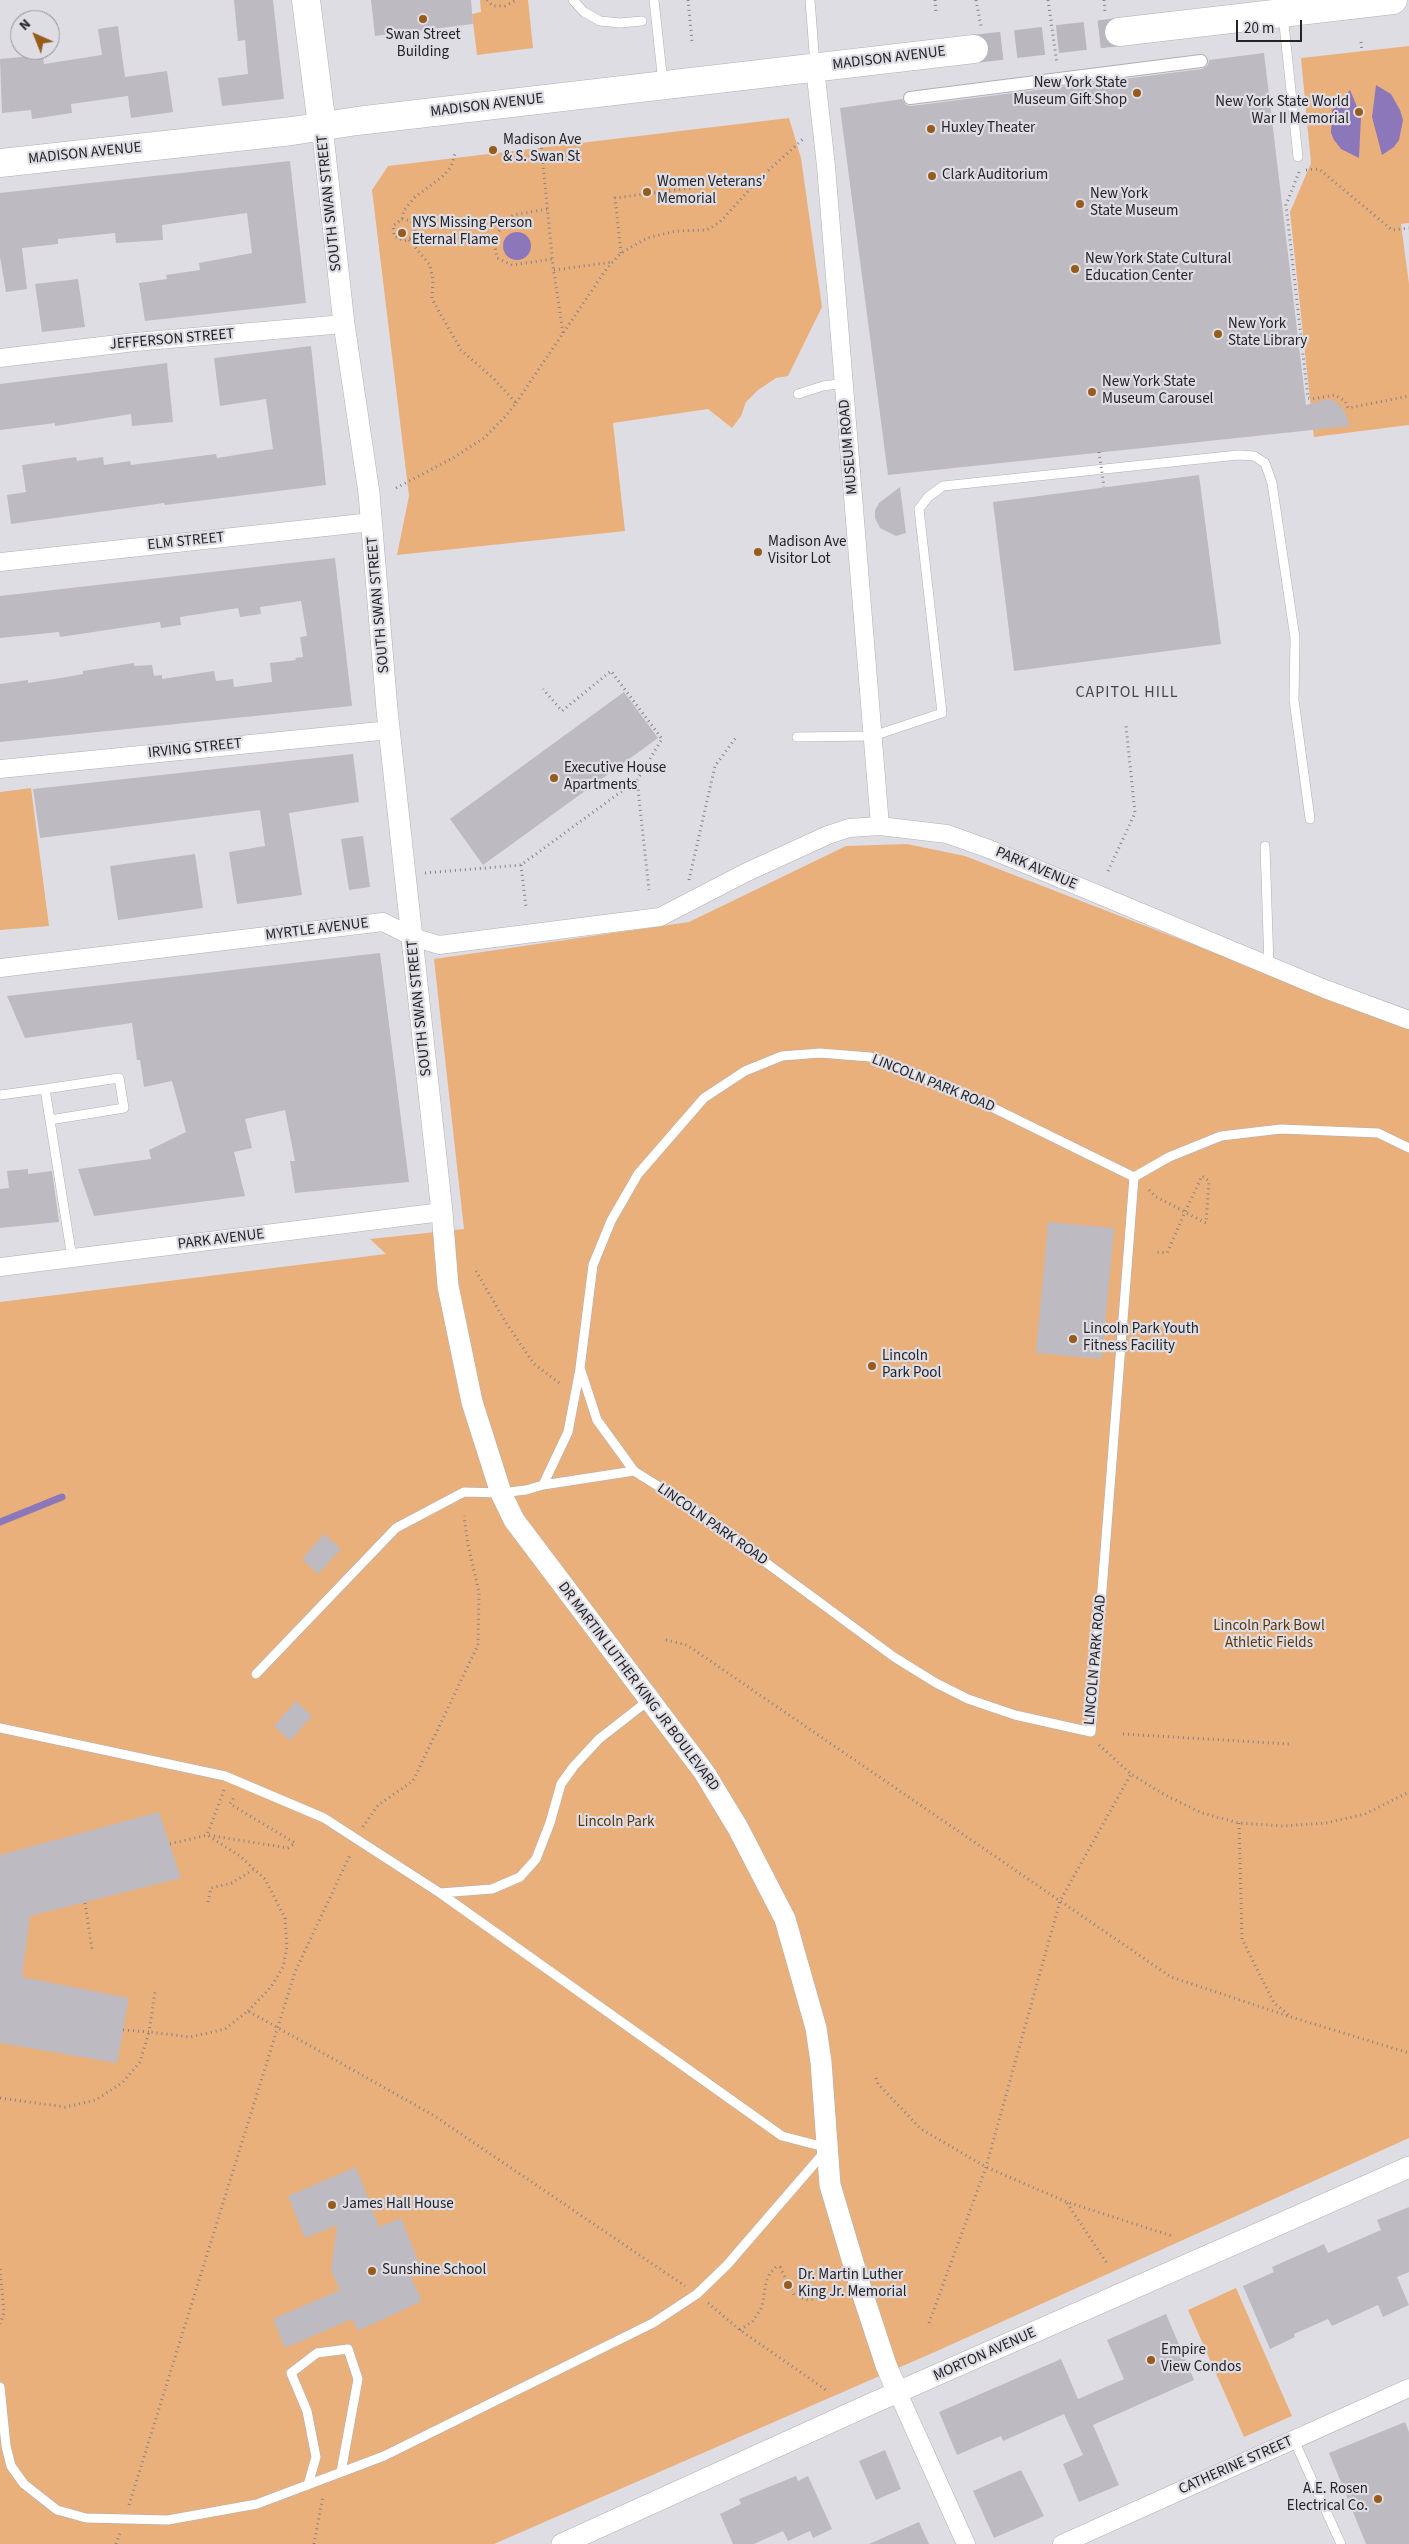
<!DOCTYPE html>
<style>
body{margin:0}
#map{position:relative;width:1409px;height:2544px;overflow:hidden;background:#dfdde4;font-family:"Source Sans 3",sans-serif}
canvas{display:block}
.north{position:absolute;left:10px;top:10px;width:50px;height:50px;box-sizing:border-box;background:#dfdde4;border:1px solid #949398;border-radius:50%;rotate:316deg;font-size:14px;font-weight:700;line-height:20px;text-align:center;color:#242326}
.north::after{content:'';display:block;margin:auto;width:18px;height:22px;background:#975c1c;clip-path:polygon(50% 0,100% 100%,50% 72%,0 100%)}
.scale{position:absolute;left:1236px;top:20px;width:66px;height:22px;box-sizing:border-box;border:2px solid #242326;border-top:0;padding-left:6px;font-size:15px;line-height:18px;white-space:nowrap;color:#242326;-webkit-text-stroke:4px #dfdde4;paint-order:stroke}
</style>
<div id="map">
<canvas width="1409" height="2544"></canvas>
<div class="north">N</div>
<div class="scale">20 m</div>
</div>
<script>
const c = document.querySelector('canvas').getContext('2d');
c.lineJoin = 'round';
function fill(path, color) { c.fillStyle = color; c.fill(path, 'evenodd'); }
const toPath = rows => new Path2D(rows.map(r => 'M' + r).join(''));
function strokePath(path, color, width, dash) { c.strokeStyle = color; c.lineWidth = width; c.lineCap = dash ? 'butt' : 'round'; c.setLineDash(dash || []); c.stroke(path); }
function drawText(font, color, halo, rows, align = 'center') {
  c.font = font + ' "Source Sans 3",sans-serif'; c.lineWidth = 4.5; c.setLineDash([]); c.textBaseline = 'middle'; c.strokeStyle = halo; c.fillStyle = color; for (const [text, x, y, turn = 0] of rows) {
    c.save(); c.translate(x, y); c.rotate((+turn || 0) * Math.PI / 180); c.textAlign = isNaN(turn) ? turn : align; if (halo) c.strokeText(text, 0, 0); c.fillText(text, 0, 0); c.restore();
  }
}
fill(toPath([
 [480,0,528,0,533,48,477,55,472,14,481,12],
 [1409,46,1409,223,1401,224,1409,284,1409,425,1314,437,1290,212,1311,163,1301,58],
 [789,118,801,158,822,307,788,376,776,378,758,390,746,402,741,416,732,428,708,409,613,423,625,531,397,555,409,496,372,190,388,166],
 [31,788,49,926,0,930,0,792],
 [907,844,965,856,1409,1028,1409,2138,937,2351,494,2544,0,2544,0,1302,386,1254,370,1239,464,1229,434,959,689,922,846,846],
 [1236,2288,1292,2416,1244,2437,1188,2310]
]), '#eab07b');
fill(toPath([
 [1376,85,1391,94,1400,110,1403,120,1399,140,1394,147,1382,155,1372,117],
 [1350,90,1361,116,1359,158,1341,149,1334,140,1331,133,1332,110],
 '503 246a14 14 0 1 1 28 0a14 14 0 1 1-28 0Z'
]), '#8c77ba');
strokePath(toPath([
 [0,1522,62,1497]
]), '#8c77ba', 7);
fill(toPath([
 [234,0,273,0,284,99,222,106,218,78,248,74,245,40,238,41],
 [371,0,471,0,473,24,375,36],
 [118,26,125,77,167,71,173,112,131,118,128,96,71,104,72,113,32,119,31,110,2,113,0,59,43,55,44,64,102,55,98,29],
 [1264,53,1306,405,1328,399,1335,401,1344,410,1350,426,888,475,840,108,902,99,906,105,911,106,1202,69,1208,65,1209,60],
 [290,161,306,303,145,321,139,283,167,279,166,275,200,270,199,263,252,253,247,213,162,225,163,240,116,243,115,233,58,239,58,244,22,248,27,289,6,292,0,257,0,193],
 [78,279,85,327,42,332,35,284],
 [311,346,326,485,165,505,164,503,11,524,7,495,26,492,22,465,76,457,77,461,103,457,104,465,130,461,131,465,216,454,217,458,273,449,266,399,220,406,214,358],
 [167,363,173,422,132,426,131,414,55,426,55,423,0,430,0,384],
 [1199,475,1221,644,1014,671,993,502],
 [900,487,906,533,896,536,880,528,875,518,875,510,879,503],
 [335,558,352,706,0,742,0,684,28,680,28,683,67,677,83,674,83,671,134,663,134,666,152,665,154,676,162,675,162,679,214,671,216,681,233,679,234,687,272,682,270,663,296,660,295,658,303,657,300,637,307,636,301,601,260,607,261,614,240,617,238,608,180,617,181,625,161,628,160,622,60,637,59,632,0,638,0,596],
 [624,692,658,738,483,865,450,819],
 [353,754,359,802,289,813,302,895,237,904,229,852,265,846,260,810,40,838,33,789],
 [363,836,370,887,349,890,341,839],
 [195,854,203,908,118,920,110,866],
 [380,953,409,1182,295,1193,290,1161,295,1161,285,1110,245,1119,252,1148,234,1152,245,1196,94,1216,78,1169,151,1159,149,1150,186,1132,172,1081,144,1087,140,1060,137,1060,132,1023,25,1038,7,996],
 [28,1169,28,1174,52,1171,59,1222,0,1228,0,1189,9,1188,7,1171],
 [1048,1222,1114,1228,1102,1359,1036,1353],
 [324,1534,341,1549,318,1574,302,1559],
 [296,1701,312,1716,290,1741,274,1726],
 [159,1812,181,1878,30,1916,22,1977,129,1998,117,2063,0,2043,0,1855],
 [356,2167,379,2227,401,2218,421,2268,409,2273,422,2301,358,2331,352,2319,285,2348,273,2319,340,2290,331,2270,337,2225,305,2238,288,2196],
 [1409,2207,1409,2272,1397,2277,1409,2305,1383,2317,1378,2305,1332,2326,1328,2319,1294,2334,1295,2337,1270,2349,1243,2286,1274,2272,1272,2267,1324,2244,1328,2253,1381,2230,1377,2220],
 [1166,2314,1194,2380,1093,2425,1119,2485,1079,2502,1063,2464,1083,2455,1064,2414,1003,2441,1001,2436,957,2455,939,2412,1061,2359,1078,2399,1124,2379,1107,2340],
 [1405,2422,1409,2432,1409,2544,1366,2544,1329,2453],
 [885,2450,901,2489,876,2500,859,2461],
 [1021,2470,1044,2516,994,2538,973,2491],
 [796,2476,798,2481,808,2476,832,2529,813,2538,810,2531,788,2541,783,2531,754,2544,733,2544,720,2514,741,2504,739,2499],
 [919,2522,929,2544,869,2544]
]), '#bdbbc1');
strokePath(toPath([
 [974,49,1119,32]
]), '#bab8be', 28, [28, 14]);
const service = toPath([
 [573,0,584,12,600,21,620,23,642,21],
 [654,0,663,83],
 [810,0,815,65],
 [1283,15,1298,157],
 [798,394,823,386,844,383],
 [797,737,873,736,942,713,919,509,928,497,943,486,1238,455,1254,456,1265,463,1272,483,1295,638,1294,700,1310,819],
 [1265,846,1269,966],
 [45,1089,119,1078,124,1108,50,1120],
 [0,1095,45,1089,72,1258],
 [634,1471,597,1420,580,1368,593,1265,611,1221,638,1174,704,1098,745,1071,782,1056,820,1053,870,1057,967,1095,1134,1177,1169,1157,1221,1136,1281,1129,1378,1133,1409,1148],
 [543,1485,568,1432,580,1369],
 [256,1674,396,1528,464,1492,501,1493,526,1490,543,1485,634,1471,685,1503,894,1657,936,1683,968,1699,1015,1715,1091,1732,1134,1177],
 [0,1728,225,1776,324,1818,440,1893,782,2136,828,2148,727,2265,697,2294,653,2323,384,2456,257,2504,168,2520,86,2518,57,2510,24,2484,11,2466,6,2446,0,2387],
 [440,1893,492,1889,520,1877,536,1859,550,1823,561,1784,574,1766,599,1739,649,1700],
 [1294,2440,1341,2544],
 [308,2485,316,2457,307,2411,291,2373,317,2353,348,2349,358,2379,341,2472]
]);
const pedestrian = toPath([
 [910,98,1201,61]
]);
const minor = toPath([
 [815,68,826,166,880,826],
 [0,358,135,342,344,324],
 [0,562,372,522],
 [0,769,390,730],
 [0,968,383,922,413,937,439,945,660,917,747,872,828,835,849,828,880,826,947,834,989,849,1325,989,1409,1020],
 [0,1267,442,1212],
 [898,2393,966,2544],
 [1062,2544,1409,2388]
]);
const tertiary = toPath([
 [322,126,344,324,369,493,387,710,442,1212,448,1286,472,1402,501,1493,514,1520,704,1772,738,1828,785,1919,816,2028,821,2062,830,2185,861,2289,886,2365,898,2393],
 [562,2544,873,2403,1409,2167]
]);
const primary = toPath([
 [306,0,322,126],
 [1119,32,1393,0],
 [0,163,292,131,357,121,974,49]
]);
strokePath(service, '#b1afb5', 10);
strokePath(pedestrian, '#b1afb5', 14);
strokePath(minor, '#b1afb5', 19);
strokePath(tertiary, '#b1afb5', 22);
strokePath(primary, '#b1afb5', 29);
strokePath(toPath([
 [487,0,493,6,505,6,516,0],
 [688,0,692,41],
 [935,0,936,13],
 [976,0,981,26],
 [1048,0,1057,64],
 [1104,0,1105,12],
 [1361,42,1362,52],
 [541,143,553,266,563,333],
 [1306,170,1319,169,1392,230,1409,228],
 [1299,172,1286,205,1308,398,1312,399,1335,395,1345,401,1348,408,1409,396],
 [547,209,513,215,502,226,494,240,497,258,512,265,552,259],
 [402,219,411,221,416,230,413,237,404,241,394,236,393,226,402,219,404,210,415,197,442,177,451,167,455,154],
 [621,253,615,198,759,179],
 [554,270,613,262],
 [516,403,607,268,621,253,647,238,676,231,707,230,720,222,759,179,803,139],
 [396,488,453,458,484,438,505,417,516,403,494,379,461,350,432,299,433,280,430,265,409,240],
 [637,780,649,890],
 [521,865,526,907],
 [1108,871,1135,813,1126,726],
 [425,873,521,865,637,780,662,739,611,671,562,711,543,689],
 [689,880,715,766,737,736],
 [1149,1190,1156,1197,1170,1204,1185,1212,1206,1223,1209,1181,1202,1176,1185,1212,1167,1253,1156,1252],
 [476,1271,505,1321,534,1364,562,1385],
 [666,1640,687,1645,1171,1977,1291,2017,1409,2053],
 [1123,1734,1289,1744],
 [1099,1745,1131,1774,1165,1795,1202,1813,1239,1823,1283,1826,1326,1823,1365,1814,1409,1792],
 [224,1790,207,1835,240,1856,265,1879,285,1918,287,1947,283,1967,271,1987,248,2011],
 [1239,1823,1242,1939,1274,2003,1289,2015],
 [363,1827,378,1805,413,1781,478,1645,479,1592,468,1545,464,1516],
 [170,1844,207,1835,288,1848,295,1843,230,1804,234,1797],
 [208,1902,211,1888,232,1883,254,1869],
 [85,1903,92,1949],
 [123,2030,149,2032,155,1992],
 [876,2078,878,2084,921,2129,986,2167,1067,2202,1172,2236],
 [0,2098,65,2107,96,2100,123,2082,140,2062,149,2032,190,2037,225,2029,248,2011,433,2115,685,2286],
 [1067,2203,1108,2265],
 [0,2269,4,2313,0,2324],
 [708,2303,740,2330,826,2390],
 [929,2323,986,2167,1060,1901,1131,1774],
 [740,2330,753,2321,762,2307,766,2282,770,2273,776,2267,780,2267,794,2295,808,2300,840,2293],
 [129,2505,295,1972,351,1853],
 [116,2544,120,2533],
 [314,2544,323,2496]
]), '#858389', 3, [1, 4]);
strokePath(service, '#fff', 9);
strokePath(pedestrian, '#fff', 12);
strokePath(minor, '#fff', 18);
strokePath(tertiary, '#fff', 21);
strokePath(primary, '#fff', 28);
strokePath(toPath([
 [1099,452,1104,487]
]), '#858389', 3, [1, 4]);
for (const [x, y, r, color] of [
 [423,19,5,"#975c1c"],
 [1137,93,5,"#975c1c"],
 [1359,112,5,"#975c1c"],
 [931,129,5,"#975c1c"],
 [493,150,5,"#975c1c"],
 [932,176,5,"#975c1c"],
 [647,192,5,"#975c1c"],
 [1080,204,5,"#975c1c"],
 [402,233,5,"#975c1c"],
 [1075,269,5,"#975c1c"],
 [1218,334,5,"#975c1c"],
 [1092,392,5,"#975c1c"],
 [758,552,5,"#975c1c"],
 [554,778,5,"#975c1c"],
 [1073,1339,5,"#975c1c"],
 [872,1366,5,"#975c1c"],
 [332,2205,5,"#975c1c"],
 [372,2271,5,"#975c1c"],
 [788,2285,5,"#975c1c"],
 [1151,2360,5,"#975c1c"],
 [1378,2499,5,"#975c1c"]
]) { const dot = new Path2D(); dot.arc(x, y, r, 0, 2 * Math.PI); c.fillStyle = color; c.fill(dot); strokePath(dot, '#dfdde4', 2); }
drawText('15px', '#242326', '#dfdde4', [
 ["Swan Street",423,36,"center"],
 ["Building",423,53,"center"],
 ["New York State",1127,84,"right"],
 ["Museum Gift Shop",1127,101,"right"],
 ["New York State World",1349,103,"right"],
 ["War II Memorial",1349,120,"right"],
 ["Huxley Theater",941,129],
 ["Madison Ave",503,141],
 ["& S. Swan St",503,158],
 ["Clark Auditorium",942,176],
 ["Women Veterans'",657,183],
 ["Memorial",657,200],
 ["New York",1090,195],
 ["State Museum",1090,212],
 ["NYS Missing Person",412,224],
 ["Eternal Flame",412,241],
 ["New York State Cultural",1085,260],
 ["Education Center",1085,277],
 ["New York",1228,325],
 ["State Library",1228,342],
 ["New York State",1102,383],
 ["Museum Carousel",1102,400],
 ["Madison Ave",768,543],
 ["Visitor Lot",768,560],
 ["Executive House",564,769],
 ["Apartments",564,786],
 ["Lincoln Park Youth",1083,1330],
 ["Fitness Facility",1083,1347],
 ["Lincoln",882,1357],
 ["Park Pool",882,1374],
 ["James Hall House",342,2205],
 ["Sunshine School",382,2271],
 ["Dr. Martin Luther",798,2276],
 ["King Jr. Memorial",798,2293],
 ["Empire",1161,2351],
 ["View Condos",1161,2368],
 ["A.E. Rosen",1368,2490,"right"],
 ["Electrical Co.",1368,2507,"right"]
], 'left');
drawText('15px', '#242326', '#dfdde4', [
 ["MADISON AVENUE",889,59,-7],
 ["MADISON AVENUE",487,106,-7],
 ["MADISON AVENUE",85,154,-6],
 ["SOUTH SWAN STREET",330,203,-96],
 ["JEFFERSON STREET",172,340,-5],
 ["MUSEUM ROAD",849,447,-95],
 ["ELM STREET",186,542,-6],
 ["SOUTH SWAN STREET",379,605,-95],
 ["IRVING STREET",195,749,-6],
 ["PARK AVENUE",1036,869,23],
 ["MYRTLE AVENUE",317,930,-7],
 ["SOUTH SWAN STREET",420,1008,-96],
 ["LINCOLN PARK ROAD",933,1084,22],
 ["PARK AVENUE",221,1240,-7],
 ["LINCOLN PARK ROAD",712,1525,35],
 ["LINCOLN PARK ROAD",1096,1660,-85],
 ["DR MARTIN LUTHER KING JR BOULEVARD",638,1687,53],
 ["MORTON AVENUE",985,2355,-24],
 ["CATHERINE STREET",1236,2466,-24]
]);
drawText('15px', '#5c3507', '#dfdde4', [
 ["Lincoln Park Bowl",1269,1627],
 ["Athletic Fields",1269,1644],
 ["Lincoln Park",616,1823]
]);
c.letterSpacing = '1px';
drawText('16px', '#48474c', '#dfdde4', [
 ["CAPITOL HILL",1127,693]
]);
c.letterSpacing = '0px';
</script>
